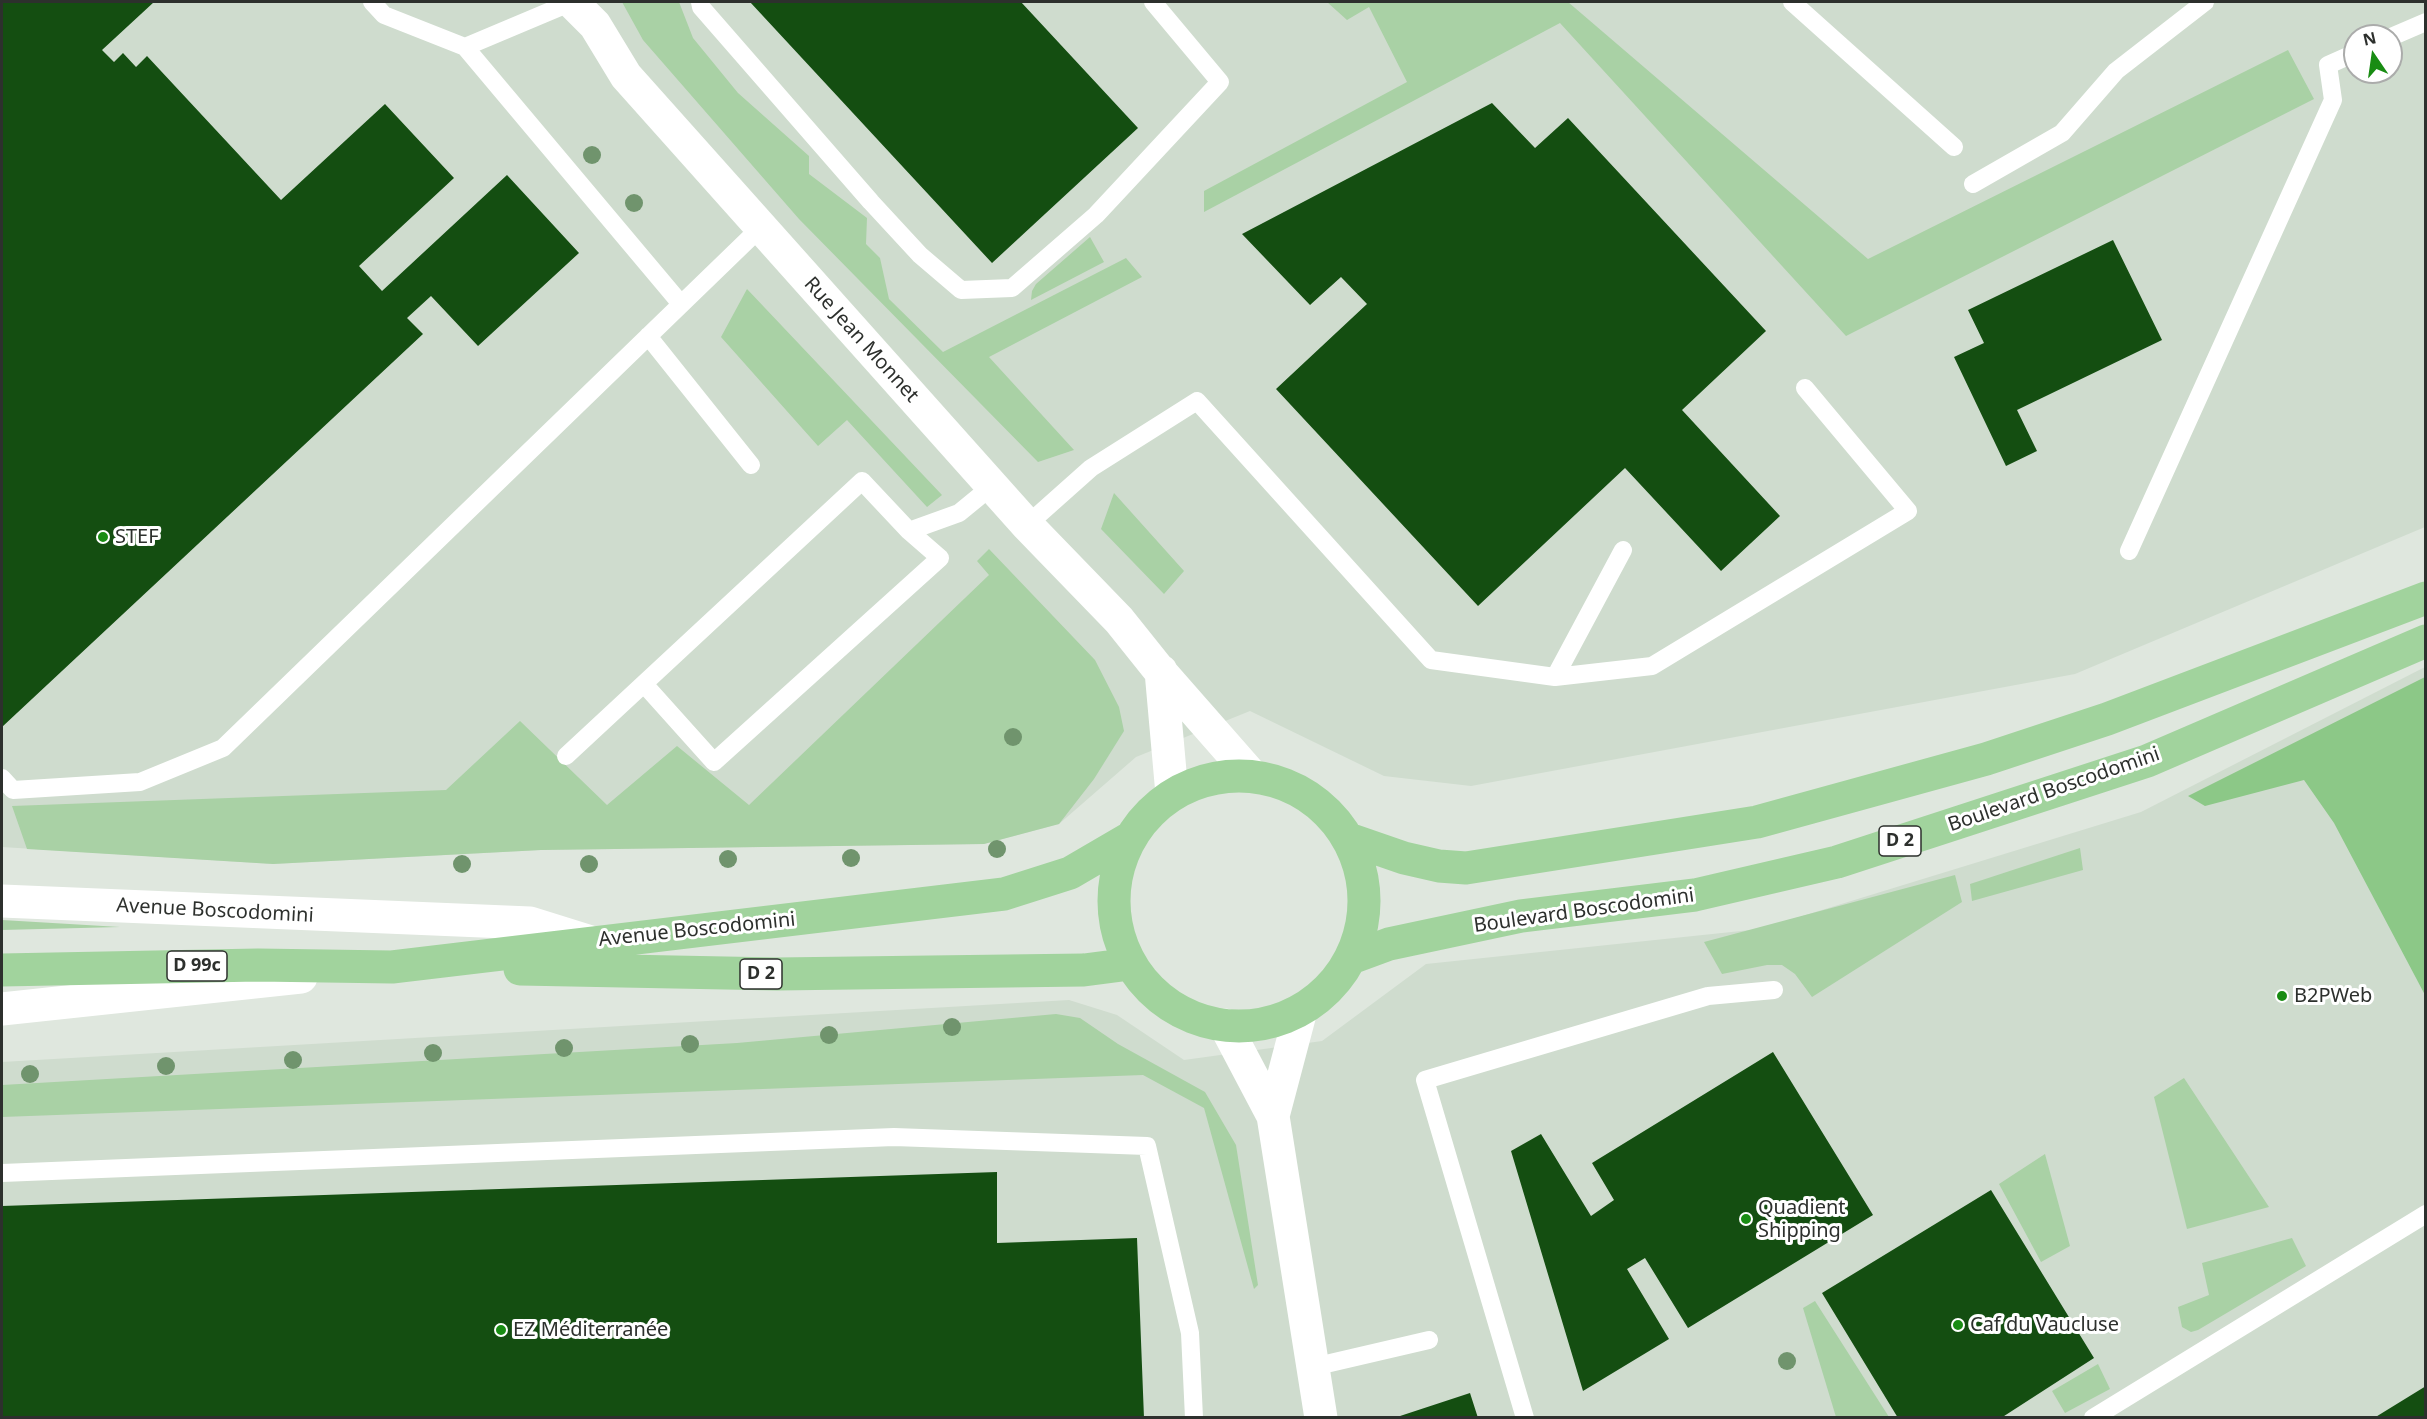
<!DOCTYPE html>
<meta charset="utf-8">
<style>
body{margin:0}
#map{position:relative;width:2427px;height:1419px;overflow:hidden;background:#dfe7de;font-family:"Noto Sans",sans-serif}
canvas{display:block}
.frame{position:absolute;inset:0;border:3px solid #2d302d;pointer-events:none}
.north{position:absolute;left:2343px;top:24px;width:60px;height:60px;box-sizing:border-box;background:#fff;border:2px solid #abacab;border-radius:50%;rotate:347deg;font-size:16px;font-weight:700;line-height:24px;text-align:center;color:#2d302d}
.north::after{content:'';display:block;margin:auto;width:21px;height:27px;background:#198c13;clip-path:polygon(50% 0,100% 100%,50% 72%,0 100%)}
</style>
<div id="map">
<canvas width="2427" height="1419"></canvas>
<div class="frame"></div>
<div class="north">N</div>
</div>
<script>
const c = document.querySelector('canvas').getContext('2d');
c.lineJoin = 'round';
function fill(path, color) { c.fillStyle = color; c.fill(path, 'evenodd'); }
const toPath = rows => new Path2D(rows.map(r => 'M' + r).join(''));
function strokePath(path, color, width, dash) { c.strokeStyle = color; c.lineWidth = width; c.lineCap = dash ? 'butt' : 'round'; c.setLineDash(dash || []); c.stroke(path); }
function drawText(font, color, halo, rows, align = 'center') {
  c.font = font + ' "Noto Sans",sans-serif'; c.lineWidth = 6; c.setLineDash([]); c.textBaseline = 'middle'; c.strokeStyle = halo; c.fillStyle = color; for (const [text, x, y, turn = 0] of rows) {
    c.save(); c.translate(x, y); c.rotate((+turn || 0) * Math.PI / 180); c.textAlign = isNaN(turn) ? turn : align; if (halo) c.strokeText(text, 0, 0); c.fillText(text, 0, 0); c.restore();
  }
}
fill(toPath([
 [2,2,2425,2,2425,527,2075,674,1471,786,1384,776,1250,711,1136,757,1059,824,984,844,541,850,273,864,2,847],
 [2355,36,2391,36,2391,72,2355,72],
 [2425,667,2425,1417,2,1418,2,1062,1069,1000,1117,1015,1184,1060,1322,1041,1426,964,1760,929,2141,812]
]), '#cfdcce');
fill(toPath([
 [622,2,679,2,693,38,738,93,809,156,809,174,867,218,866,244,880,258,889,299,943,352,1126,258,1142,277,989,357,1074,450,1038,462,799,219,643,40],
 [1327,2,1568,2,1868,259,2288,50,2314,99,1846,336,1560,23,1204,212,1204,191,1407,82,1369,7,1347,20],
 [1090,237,1104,262,1031,300,1032,291,1036,284],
 [747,289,942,495,927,507,847,420,818,446,721,337],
 [1114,493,1184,571,1164,594,1101,529],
 [989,549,1095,660,1119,707,1124,731,1094,779,1059,824,984,844,541,850,273,864,27,849,12,806,446,790,520,721,607,805,677,746,749,805,989,575,977,561],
 [2080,848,2083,870,1972,901,1970,884],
 [1955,875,1962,902,1812,997,1795,974,1782,965,1767,965,1722,974,1704,942],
 [2,920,120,927,2,930],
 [1056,1014,1080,1018,1118,1044,1205,1092,1236,1145,1258,1285,1254,1289,1204,1108,1143,1075,2,1117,2,1085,737,1043],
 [2184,1078,2269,1207,2187,1229,2154,1097],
 [2045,1154,2070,1246,2041,1262,1999,1184],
 [2292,1238,2306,1266,2198,1330,2191,1332,2182,1327,2178,1307,2209,1295,2202,1263],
 [1815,1301,1889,1417,1836,1417,1803,1308],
 [2098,1364,2110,1389,2065,1413,2052,1391]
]), '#a9d1a5');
fill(toPath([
 [2425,677,2425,995,2334,823,2304,780,2205,806,2188,796]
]), '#8cc887');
fill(toPath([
 [2,2,154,2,102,50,114,62,123,53,136,67,147,56,281,200,385,104,454,178,359,266,382,291,507,175,579,253,478,346,431,296,407,318,423,334,2,727],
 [750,2,1021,2,1138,128,992,263],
 [1492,103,1535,148,1568,118,1766,331,1682,410,1780,516,1721,571,1625,468,1478,606,1276,389,1367,304,1341,277,1310,305,1242,234],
 [2113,240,2162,340,2017,410,2037,451,2006,466,1954,357,1984,343,1968,310],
 [1773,1052,1873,1215,1688,1328,1645,1258,1627,1269,1669,1339,1583,1391,1511,1151,1541,1134,1591,1216,1614,1200,1592,1163],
 [997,1172,997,1243,1137,1238,1144,1418,2,1418,2,1206],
 [1991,1190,2094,1358,2001,1418,1898,1418,1822,1293],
 [2426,1386,2426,1418,2374,1418],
 [1470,1393,1478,1418,1397,1418,1397,1417]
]), '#144e11');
strokePath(toPath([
 [372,2,384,15,465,47,572,2],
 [700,2,701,7,871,202,920,255,961,290,1012,288,1096,215,1220,82,1153,2],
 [1792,2,1954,147],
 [2391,37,2426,22],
 [465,47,681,304],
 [1973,184,2062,133,2116,71,2205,2],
 [648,336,751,465],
 [1027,525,1091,468,1197,401,1431,660,1555,677,1623,550],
 [2129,551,2333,100,2328,65,2355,53],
 [1555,677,1652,666,1908,511,1805,388],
 [644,684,714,762,940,558,909,531],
 [566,756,862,481,909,531,959,513,992,486],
 [2,778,13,790,140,782,223,748,760,228],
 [2,1173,894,1137,1147,1146,1190,1333,1194,1418],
 [1313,1367,1429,1340],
 [1525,1418,1425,1080,1708,996,1774,990],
 [2093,1418,2426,1214]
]), '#fff', 18);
strokePath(toPath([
 [572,2,595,25,626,76,1027,525,1119,620,1159,670,1252,776],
 [1161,671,1172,794],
 [1225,1025,1273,1116,1321,1418],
 [1273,1116,1301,1010]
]), '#fff', 33);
strokePath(toPath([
 [2,901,530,923,594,943],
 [2,1009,301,977]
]), '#fff', 33);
strokePath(toPath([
 '1114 901a125 125 0 1 1 250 0a125 125 0 1 1-250 0Z',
 [1349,839,1404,858,1439,866,1466,868,1757,822,1986,759,2107,719,2426,598],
 [1351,958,1389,944,1521,916,1695,895,1837,862,2147,761,2426,641],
 [520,969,777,974,1084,970,1130,964],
 [2,970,258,965,392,967,594,943,1004,894,1070,873,1130,838]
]), '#a1d39d', 33);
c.fillStyle = '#70946d';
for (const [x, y] of [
 [592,155],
 [634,203],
 [1013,737],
 [997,849],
 [851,858],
 [728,859],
 [462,864],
 [589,864],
 [952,1027],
 [829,1035],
 [690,1044],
 [564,1048],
 [433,1053],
 [293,1060],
 [166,1066],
 [30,1074],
 [1787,1361]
]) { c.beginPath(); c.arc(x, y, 9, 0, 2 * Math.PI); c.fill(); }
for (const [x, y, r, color] of [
 [103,537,6,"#198c13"],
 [2282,996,6,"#198c13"],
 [1746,1219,6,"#198c13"],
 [1958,1325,6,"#198c13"],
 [501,1330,6,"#198c13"]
]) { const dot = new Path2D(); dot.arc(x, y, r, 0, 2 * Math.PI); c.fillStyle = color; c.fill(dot); strokePath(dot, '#fff', 2); }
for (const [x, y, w] of [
 [1900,841,42],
 [197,966,60],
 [761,974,42]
]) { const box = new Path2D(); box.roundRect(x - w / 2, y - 15, w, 30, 4.5); c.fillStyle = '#fff'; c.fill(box); strokePath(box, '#2d302d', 1.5); }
drawText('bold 18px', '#2d302d', null, [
 ["D 2",1900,841],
 ["D 99c",197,966],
 ["D 2",761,974]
]);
drawText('20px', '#2d302d', '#fff', [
 ["Rue Jean Monnet",861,340,48],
 ["Boulevard Boscodomini",2054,790,-19],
 ["Avenue Boscodomini",215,911,3],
 ["Boulevard Boscodomini",1584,911,-8],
 ["Avenue Boscodomini",697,930,-6]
]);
drawText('20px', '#2d302d', '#fff', [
 ["STEF",115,537],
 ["B2PWeb",2294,996],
 ["Quadient",1758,1208],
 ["Shipping",1758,1231],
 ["Caf du Vaucluse",1970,1325],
 ["EZ Méditerranée",513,1330]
], 'left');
</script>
